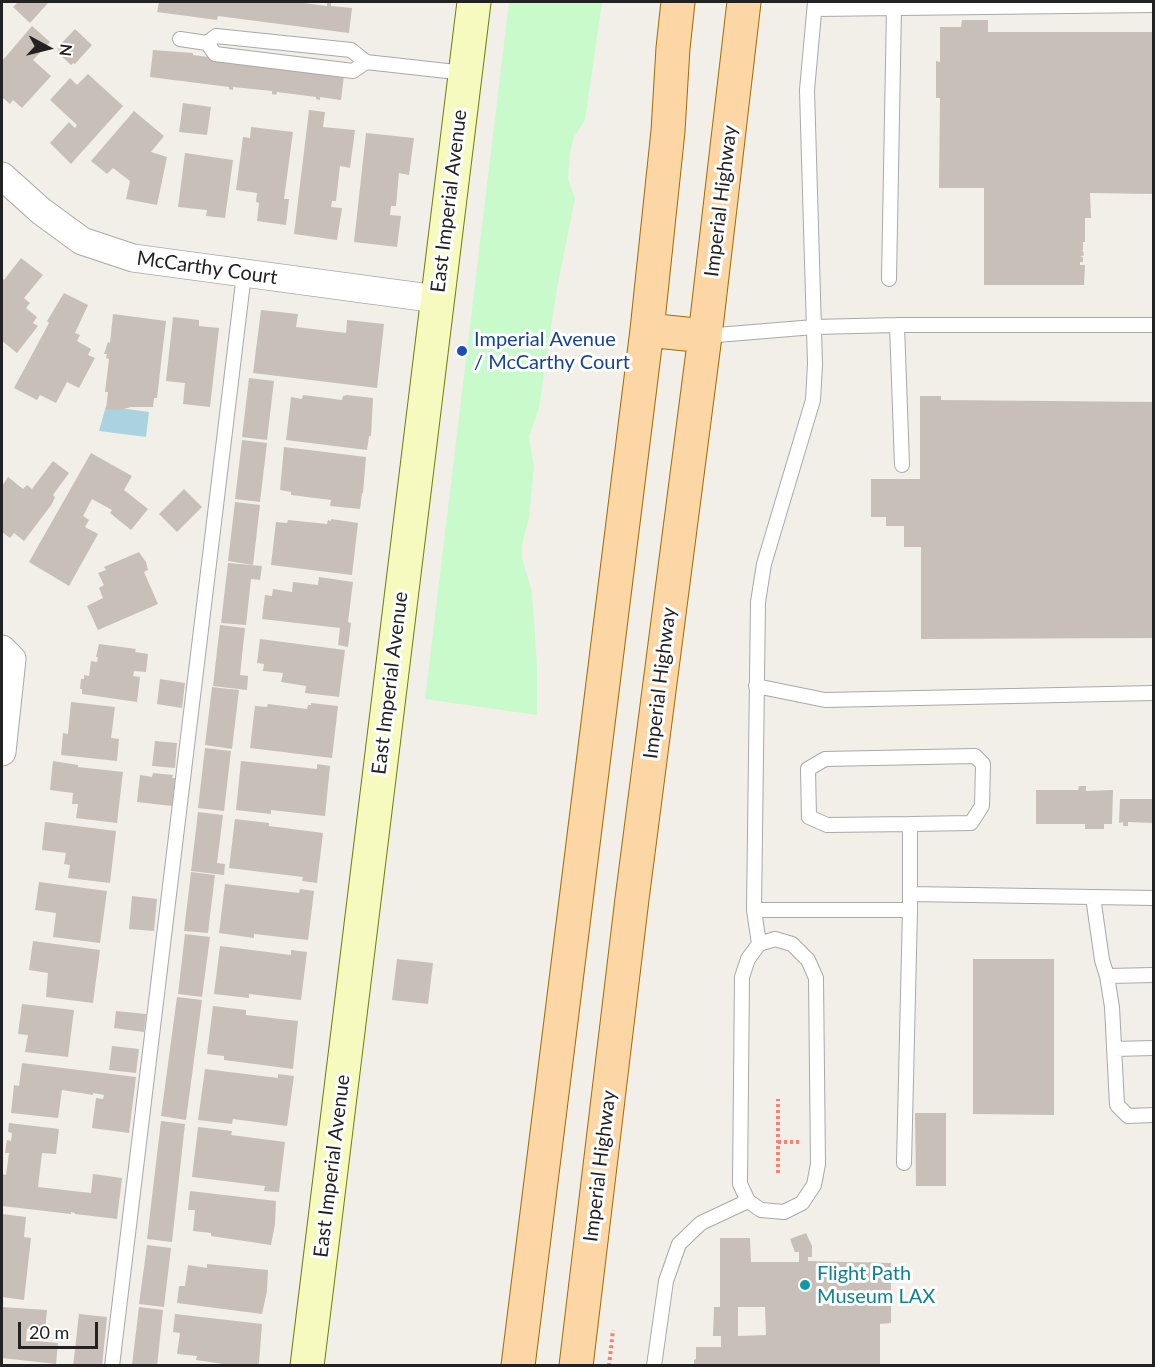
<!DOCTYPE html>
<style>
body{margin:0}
#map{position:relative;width:1155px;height:1367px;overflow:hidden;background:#f2efe9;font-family:Lato,sans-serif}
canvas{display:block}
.frame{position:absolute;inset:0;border:3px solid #222;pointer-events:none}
.north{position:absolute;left:18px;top:18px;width:60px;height:60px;-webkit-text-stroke:4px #fff;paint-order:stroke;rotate:97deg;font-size:16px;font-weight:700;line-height:24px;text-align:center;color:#222}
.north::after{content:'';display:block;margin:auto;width:21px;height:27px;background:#222;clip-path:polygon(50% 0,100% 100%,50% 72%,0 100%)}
.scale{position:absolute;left:18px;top:1322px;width:80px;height:27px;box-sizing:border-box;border:3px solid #222;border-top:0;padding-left:8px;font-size:18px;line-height:21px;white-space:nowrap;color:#222;-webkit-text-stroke:4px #fff;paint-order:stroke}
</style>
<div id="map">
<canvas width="1155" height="1367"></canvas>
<div class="frame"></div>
<div class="north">N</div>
<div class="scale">20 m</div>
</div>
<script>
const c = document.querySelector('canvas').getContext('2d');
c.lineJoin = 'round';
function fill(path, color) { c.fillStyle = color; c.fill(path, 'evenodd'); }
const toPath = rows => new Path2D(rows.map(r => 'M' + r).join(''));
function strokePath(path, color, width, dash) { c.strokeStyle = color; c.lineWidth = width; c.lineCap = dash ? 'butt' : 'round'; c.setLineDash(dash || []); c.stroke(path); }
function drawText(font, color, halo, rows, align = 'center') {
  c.font = font + ' Lato,sans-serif'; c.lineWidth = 6; c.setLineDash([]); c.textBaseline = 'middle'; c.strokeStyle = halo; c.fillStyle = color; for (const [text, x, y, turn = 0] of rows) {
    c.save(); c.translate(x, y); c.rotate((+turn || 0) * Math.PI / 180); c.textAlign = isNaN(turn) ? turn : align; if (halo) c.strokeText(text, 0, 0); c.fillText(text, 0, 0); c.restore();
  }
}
fill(toPath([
 [509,2,602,2,585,120,574,137,570,153,568,179,575,198,557,288,539,408,529,437,534,466,529,518,522,546,522,558,532,592,537,665,537,715,425,699]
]), '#c8facc');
fill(toPath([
 [106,406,149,412,146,437,99,431]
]), '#aad3df');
fill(toPath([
 [18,2,47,2,48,3,30,23,13,7],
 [159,2,296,2,327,6,327,3,331,3,331,6,352,8,349,33,218,16,217,20,157,12],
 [962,20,988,20,988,32,1154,32,1154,194,1090,193,1091,218,1085,218,1085,242,1083,242,1083,250,1081,251,1083,251,1084,255,1080,257,1083,257,1083,262,1080,262,1080,265,1085,265,1084,285,984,285,984,188,939,188,940,98,936,98,936,61,940,62,940,27,961,27],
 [32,26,50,42,33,60,51,76,22,108,13,100,10,104,2,97,2,61],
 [75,29,92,45,75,64,73,63,71,65,57,52,59,50,57,48],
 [153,50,193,53,193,55,344,75,341,100,320,97,320,100,316,99,316,97,277,92,276,95,272,94,272,91,233,87,233,90,229,89,229,87,150,77],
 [88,74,123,106,71,164,50,143,69,122,75,128,77,125,50,100,70,78,77,85],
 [183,103,211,107,207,135,179,132],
 [309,110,325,112,323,127,355,130,350,168,340,166,336,201,332,201,331,207,342,208,337,240,294,234],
 [134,111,164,136,151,152,167,157,157,205,126,199,130,181,113,168,107,174,91,161],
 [251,127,293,132,284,199,289,199,286,225,257,221,259,203,256,202,257,193,236,190,243,137,250,138],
 [366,133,414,138,409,175,399,173,396,206,391,206,390,215,401,216,397,247,354,242],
 [185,153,233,160,225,218,206,216,207,210,178,207],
 [21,258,43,275,24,298,30,303,26,308,37,317,33,323,38,326,17,353,2,341,2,278,4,280],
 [64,293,88,305,75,333,80,335,77,341,91,349,88,355,95,358,79,388,67,382,56,403,40,395,37,400,14,388,49,323,47,321],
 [261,310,298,314,296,327,346,333,347,320,384,324,377,388,253,373],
 [113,314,166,321,157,398,154,398,153,407,131,407,119,410,106,409,108,392,105,392,109,359,106,358,107,354,104,354,108,342,110,343],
 [173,317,199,320,199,326,219,328,210,407,183,404,185,383,166,381],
 [249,378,274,381,267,440,242,437],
 [303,395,342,400,343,396,347,395,373,398,371,436,369,436,367,450,286,440,291,397,302,399],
 [920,396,941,396,941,400,1154,402,1154,638,921,639,921,547,904,547,904,526,886,526,886,517,871,517,871,479,920,479],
 [242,440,267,443,260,502,235,499],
 [284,447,366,457,363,493,362,493,360,509,330,506,331,500,291,495,291,492,280,490],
 [91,453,132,476,124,490,148,509,131,530,110,513,112,510,92,499,83,516,89,520,85,527,98,534,69,586,29,562],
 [53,461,69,473,53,495,55,497,52,504,24,541,14,533,10,538,2,532,2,486,8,477,23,489,27,485,32,489],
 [184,489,202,507,177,532,159,514],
 [235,502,260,505,253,565,228,561],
 [331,519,358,523,352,575,271,565,276,522,287,523,288,520,327,524,328,520,331,521],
 [139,552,146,562,148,570,144,572,158,604,98,630,87,606,103,598,99,588,104,585,98,573,106,570,104,567],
 [228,563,262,566,260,580,251,579,246,625,221,623],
 [319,577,353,582,348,622,351,623,348,647,338,645,340,628,262,619,265,595,272,596,273,589,292,592,293,582,318,585],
 [220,625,245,628,240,675,248,676,247,690,213,686],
 [260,639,345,650,339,697,305,693,306,686,281,682,283,673,263,671,264,664,257,663],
 [99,644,136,649,135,652,148,654,146,672,134,671,133,676,140,677,137,702,82,694,82,689,80,689,81,679,84,679,84,675,89,676,91,661,97,662,98,657,96,657],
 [160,679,185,683,182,708,157,704],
 [212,687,239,690,232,749,205,745],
 [71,702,115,707,111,738,119,739,117,761,61,755,63,733,68,734],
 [311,703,338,706,332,758,250,748,255,706,267,707,268,704,307,709,308,705,311,705],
 [155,741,177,743,175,768,152,766],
 [205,748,231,751,224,811,198,808],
 [53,761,78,765,78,767,123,772,117,823,76,818,78,804,72,804,73,793,50,790],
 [241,761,317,769,317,764,330,766,325,816,271,810,271,814,236,810],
 [153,773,173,775,172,778,175,778,172,806,137,802,140,775,152,777],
 [1079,786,1086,786,1086,791,1113,790,1112,824,1104,824,1104,829,1085,829,1085,824,1036,824,1036,790,1078,790],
 [1120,799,1154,799,1154,823,1128,822,1128,826,1123,826,1123,822,1119,823],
 [198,812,223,815,217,863,225,864,224,875,191,871],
 [235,819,269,823,269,826,323,833,317,883,302,881,303,877,229,868],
 [45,822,116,831,110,883,68,878,70,865,64,864,66,853,42,850],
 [191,872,215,875,208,933,184,931],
 [39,882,107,891,100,943,53,937,56,913,35,910],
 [225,884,299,893,300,889,314,891,308,940,254,934,254,938,219,933],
 [132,896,157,899,154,931,129,929],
 [185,934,210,937,202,997,178,994],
 [33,941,100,950,93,1003,46,997,48,973,29,970],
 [220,946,291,955,291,950,307,952,301,1000,249,994,249,998,214,994],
 [397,959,433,963,428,1004,392,1000],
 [973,959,1054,959,1054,1115,973,1114],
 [177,997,202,1000,186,1120,161,1116],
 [22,1004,74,1010,68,1057,25,1052,28,1035,18,1034],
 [213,1006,246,1010,246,1015,298,1021,293,1069,224,1060,224,1056,207,1054],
 [116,1011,146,1014,144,1032,114,1028],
 [112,1046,139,1049,136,1073,109,1070],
 [22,1063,136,1077,129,1133,92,1128,96,1098,103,1099,104,1095,93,1093,93,1095,62,1090,58,1118,11,1113,14,1085,19,1086],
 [205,1069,278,1078,278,1074,294,1076,287,1126,233,1119,232,1124,198,1120],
 [915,1113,946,1113,946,1186,916,1186],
 [161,1121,185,1124,172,1242,147,1239],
 [9,1123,59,1129,56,1154,42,1153,38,1187,91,1193,93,1174,122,1178,117,1219,75,1214,75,1213,71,1212,71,1214,2,1206,2,1174,6,1175,9,1153,5,1153,7,1140,11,1141,12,1133,8,1132],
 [198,1127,232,1131,231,1135,285,1142,279,1192,264,1191,265,1186,192,1177],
 [190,1191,276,1201,275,1224,271,1245,211,1236,211,1233,193,1231,195,1210,188,1210],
 [2,1214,26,1217,24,1237,31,1238,24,1300,2,1297],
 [806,1233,812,1246,812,1257,808,1257,808,1261,891,1263,891,1323,880,1324,880,1366,694,1366,694,1360,696,1359,696,1347,721,1347,721,1336,713,1336,714,1307,720,1307,720,1238,750,1238,751,1262,799,1262,799,1252,795,1252,790,1239],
 [738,1307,765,1307,766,1335,738,1336],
 [147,1245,171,1248,164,1307,139,1304],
 [207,1264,268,1270,267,1291,262,1314,177,1303,179,1286,185,1286,188,1265,207,1268],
 [2,1307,47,1310,45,1331,27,1329,26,1340,58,1343,56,1364,2,1358],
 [139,1307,163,1310,157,1366,132,1365],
 [79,1314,107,1317,102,1366,73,1366],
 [175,1314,262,1324,259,1363,257,1366,237,1366,196,1360,197,1356,177,1354,180,1333,173,1332]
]), '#c7bfb8');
const lane = toPath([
 [815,9,1154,5],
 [180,39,207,43,215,54,353,71,366,62],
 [207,43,216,36,351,50,366,62,465,73],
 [889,279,894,8],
 [897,325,902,465],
 [705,336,814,327,897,325,1154,325],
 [756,686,825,700,1154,693],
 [910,894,1154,898],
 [1093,897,1102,960,1107,976,1154,975],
 [754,910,910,910,904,1163],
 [910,910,910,824,827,825,809,817,808,769,825,759,975,756,983,764,982,806,971,823,910,824],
 [775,939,792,944,808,960,816,978,818,1164,814,1185,802,1203,784,1212,761,1210,748,1201,740,1184,742,977,748,959,759,944,775,939],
 [759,944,754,910,758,602,764,564,813,400,815,364,807,90,815,2],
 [1107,976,1112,1007,1117,1105,1128,1116,1154,1115],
 [1114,1049,1154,1048],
 [112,1366,244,274],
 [654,1366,666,1281,679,1244,701,1223,748,1201]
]);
const street = toPath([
 [2,176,41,211,82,241,133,258,437,299],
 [2,649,12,659,2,752]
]);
const secondary = toPath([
 [307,1366,474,2]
]);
const primary = toPath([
 [647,330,705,336],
 [518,1366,647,330,668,131,673,48,678,2],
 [576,1366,632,899,705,336,744,2]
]);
strokePath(lane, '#a9a9a9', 16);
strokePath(street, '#a9a9a9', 29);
strokePath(secondary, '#707d05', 35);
strokePath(primary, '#a06b00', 35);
strokePath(toPath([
 [778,1142,799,1142],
 [778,1173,778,1099],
 [609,1366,613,1330]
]), '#fa8072', 4, [3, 3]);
strokePath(lane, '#fff', 14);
strokePath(street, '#fff', 27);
strokePath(secondary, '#f7fabf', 33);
strokePath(primary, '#fcd6a4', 33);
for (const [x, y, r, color] of [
 [462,351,6,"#1a4fb4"],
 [805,1285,6,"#0f9aa8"]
]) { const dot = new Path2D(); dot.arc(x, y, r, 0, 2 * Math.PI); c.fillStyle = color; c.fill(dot); strokePath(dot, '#fff', 2); }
drawText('20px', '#222', '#fff', [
 ["East Imperial Avenue",449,201,-83],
 ["Imperial Highway",721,201,-83],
 ["McCarthy Court",207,268,8],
 ["East Imperial Avenue",390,683,-83],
 ["Imperial Highway",660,683,-83],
 ["East Imperial Avenue",332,1166,-83],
 ["Imperial Highway",600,1166,-83]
]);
drawText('20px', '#164399', '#fff', [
 ["Imperial Avenue",474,340],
 ["/ McCarthy Court",474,363]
], 'left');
drawText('20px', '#0d838f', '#fff', [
 ["Flight Path",817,1274],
 ["Museum LAX",817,1297]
], 'left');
</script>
